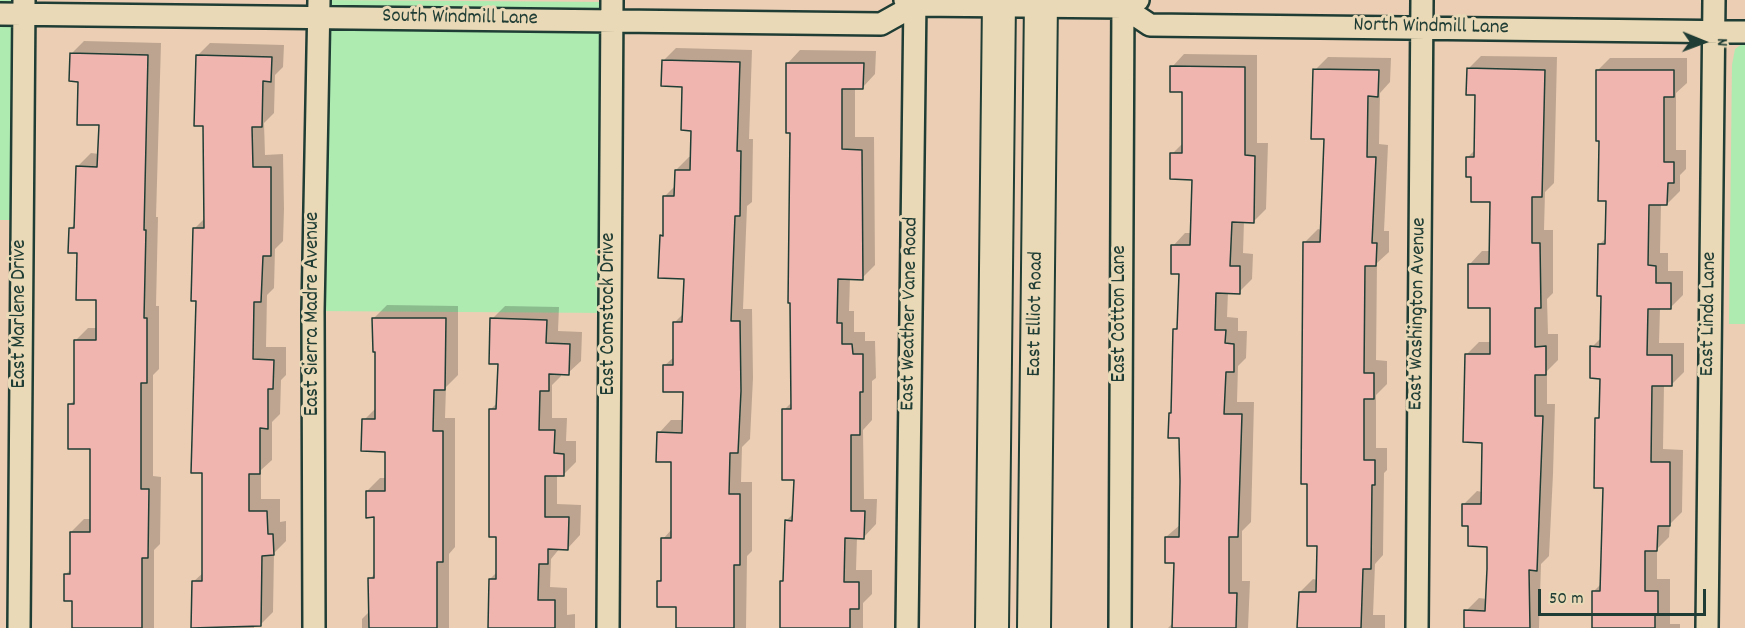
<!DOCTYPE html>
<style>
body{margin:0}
#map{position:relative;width:1745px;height:628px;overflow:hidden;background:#ecceb4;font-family:Dekko,sans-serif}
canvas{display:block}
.north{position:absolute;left:1673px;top:12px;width:60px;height:60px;-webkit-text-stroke:4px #ead9b6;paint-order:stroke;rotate:91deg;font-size:16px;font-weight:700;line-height:24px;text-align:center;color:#1f3d34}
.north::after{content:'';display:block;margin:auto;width:21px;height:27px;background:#1f3d34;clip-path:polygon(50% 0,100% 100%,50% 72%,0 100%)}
.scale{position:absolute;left:1538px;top:589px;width:168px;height:27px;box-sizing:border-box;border:3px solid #1f3d34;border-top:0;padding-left:8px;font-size:18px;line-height:21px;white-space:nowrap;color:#1f3d34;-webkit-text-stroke:4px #ead9b6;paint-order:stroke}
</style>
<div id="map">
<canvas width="1745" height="628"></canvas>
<div class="north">N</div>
<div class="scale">50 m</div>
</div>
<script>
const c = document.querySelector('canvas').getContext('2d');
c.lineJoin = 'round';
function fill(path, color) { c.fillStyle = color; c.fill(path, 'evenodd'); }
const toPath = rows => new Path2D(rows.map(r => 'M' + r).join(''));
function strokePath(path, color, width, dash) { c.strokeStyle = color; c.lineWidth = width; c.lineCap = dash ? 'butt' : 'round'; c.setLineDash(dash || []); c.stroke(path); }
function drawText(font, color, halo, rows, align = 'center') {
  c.font = font + ' Dekko,sans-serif'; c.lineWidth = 6; c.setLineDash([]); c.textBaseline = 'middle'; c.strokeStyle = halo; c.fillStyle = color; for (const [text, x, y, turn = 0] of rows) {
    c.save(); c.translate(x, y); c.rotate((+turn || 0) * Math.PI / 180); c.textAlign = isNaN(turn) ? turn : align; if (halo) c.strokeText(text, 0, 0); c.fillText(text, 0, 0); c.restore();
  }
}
fill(toPath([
 [0,0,24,0,22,220,0,220],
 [319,0,612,2,610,313,313,311],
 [1745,42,1745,324,1729,324,1732,65,1735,49]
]), '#aeebb1');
fill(toPath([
 [84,41,161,43,156,217,158,217,156,306,159,306,159,369,153,375,153,476,161,477,160,544,154,550,154,628,73,628,73,599,65,575,71,569,71,532,84,519,92,519,92,447,70,404,76,399,76,340,88,328,97,328,97,299,70,229,76,223,78,166,91,153,99,154,101,124,80,80,72,53],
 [210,43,284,45,283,67,275,75,274,113,264,123,265,155,283,154,284,209,283,241,275,249,274,288,267,295,266,347,286,347,286,375,281,380,280,414,272,422,272,460,261,470,261,499,280,499,280,522,286,521,286,541,274,553,273,612,260,625,254,625,254,628,193,628,193,582,204,572,203,471,194,229,205,218,204,124,197,56],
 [676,48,752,50,749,139,753,139,752,202,747,206,743,309,752,309,753,378,750,439,742,447,741,482,752,482,752,551,747,556,746,628,677,628,677,606,659,581,663,577,663,539,672,529,672,461,659,433,671,420,684,420,685,390,664,366,675,356,674,323,684,313,686,278,662,236,664,233,665,196,676,185,676,170,689,157,692,157,693,129,684,85,664,60],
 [800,50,876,51,875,74,863,87,855,87,855,137,874,137,875,265,862,278,850,278,849,311,854,311,854,332,865,332,865,341,875,341,876,378,872,381,872,420,863,430,864,499,877,499,876,524,864,537,857,537,856,570,872,570,872,594,863,603,863,628,782,628,782,582,785,579,786,521,794,513,795,478,784,410,793,401,792,131,788,63],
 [1184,54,1257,55,1257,143,1268,143,1266,209,1253,222,1244,221,1243,253,1253,254,1252,279,1239,292,1228,292,1227,317,1238,318,1238,331,1247,331,1246,358,1238,366,1237,402,1254,402,1251,522,1242,531,1242,581,1250,581,1248,628,1168,628,1174,622,1176,561,1166,537,1181,524,1181,436,1173,412,1175,329,1179,325,1180,273,1173,246,1185,233,1192,233,1194,178,1172,154,1183,143,1183,90,1172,67],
 [1481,56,1557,57,1554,183,1545,192,1544,230,1553,230,1553,293,1547,299,1548,334,1558,334,1558,360,1547,371,1547,404,1555,404,1553,474,1549,556,1541,564,1539,628,1465,628,1466,611,1479,598,1487,599,1488,545,1470,524,1464,504,1477,491,1482,492,1483,441,1467,354,1479,342,1491,342,1491,306,1470,264,1482,251,1491,251,1491,200,1473,176,1467,158,1475,150,1476,93,1468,69],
 [1328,57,1391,58,1390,82,1380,93,1379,144,1388,145,1384,231,1389,231,1389,252,1377,263,1376,360,1387,361,1387,384,1376,395,1376,448,1387,448,1387,470,1384,473,1383,555,1375,564,1373,615,1385,615,1385,628,1299,628,1300,592,1313,579,1318,580,1318,544,1305,242,1318,229,1322,230,1325,137,1315,70],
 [1610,58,1687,58,1687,83,1676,93,1676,150,1686,150,1686,169,1680,175,1680,191,1667,204,1661,204,1660,253,1668,253,1668,271,1683,271,1683,295,1670,308,1660,308,1659,343,1684,343,1684,372,1671,385,1664,385,1663,449,1683,450,1682,512,1670,524,1669,537,1657,549,1657,579,1670,579,1670,624,1680,624,1680,628,1594,628,1593,592,1602,583,1604,486,1596,419,1601,414,1602,377,1592,347,1602,337,1603,295,1599,245,1607,237,1608,200,1600,140,1597,71],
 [387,305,458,306,458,375,446,387,445,418,455,418,455,547,449,554,449,628,362,628,362,619,370,611,370,579,375,573,375,516,367,491,380,478,386,478,387,451,364,420,377,407,374,318],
 [505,306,559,307,558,331,582,332,581,361,568,373,561,373,561,376,552,385,552,418,567,418,566,441,576,441,576,462,563,475,557,475,557,504,581,505,580,535,568,548,560,548,551,559,550,587,567,588,567,615,575,614,575,628,489,628,490,579,497,572,498,536,491,409,498,402,499,362,492,319]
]), '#0003');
const building = toPath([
 [70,53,148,55,144,230,146,230,144,318,147,318,147,383,141,383,141,489,149,489,148,558,142,558,142,628,72,628,72,601,64,601,64,574,70,574,70,532,90,532,90,449,68,449,68,404,74,404,74,340,96,340,96,300,76,300,77,253,68,253,69,228,74,228,76,166,97,167,99,125,77,125,78,82,69,81,70,53],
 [196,55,272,57,271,82,263,81,262,127,252,127,253,167,271,167,271,256,263,256,261,302,254,302,253,359,274,360,273,389,268,389,268,429,260,428,260,474,249,474,249,511,267,511,268,534,273,534,274,555,262,556,261,626,191,628,192,581,202,581,202,473,191,473,196,301,191,301,193,228,204,228,203,126,194,126,196,55],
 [662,60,740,62,737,151,741,151,740,216,735,216,731,321,740,321,741,391,738,453,730,453,729,494,740,494,740,565,734,565,734,628,676,628,676,607,657,607,657,581,661,581,661,538,671,538,671,462,656,462,657,432,682,433,683,392,663,392,663,365,673,365,673,322,682,322,684,279,658,278,660,235,663,236,663,196,674,196,675,170,690,170,691,131,681,130,682,87,661,86,662,60],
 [786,63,864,63,863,89,842,89,842,149,862,150,863,280,838,279,837,323,842,323,842,344,852,344,853,354,863,354,863,392,860,392,860,435,851,435,851,511,865,511,864,539,845,538,844,582,859,582,859,609,850,609,850,628,780,628,780,581,783,581,785,520,792,521,794,480,782,480,782,409,791,409,790,303,788,303,790,133,786,133,786,63],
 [1170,66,1245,67,1245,155,1255,156,1254,223,1232,222,1230,266,1240,266,1240,294,1216,293,1215,330,1226,330,1225,343,1234,344,1234,372,1226,372,1224,414,1242,414,1238,537,1229,537,1229,593,1237,593,1236,628,1172,628,1174,563,1165,563,1165,537,1179,537,1180,481,1179,438,1168,438,1169,413,1171,413,1173,329,1177,329,1179,274,1171,274,1171,245,1190,245,1192,180,1170,179,1170,153,1182,153,1182,92,1170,92,1170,66],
 [1467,68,1545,70,1542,197,1532,197,1532,243,1540,243,1541,308,1535,308,1535,347,1546,346,1546,375,1535,375,1535,416,1543,416,1537,571,1529,570,1530,628,1464,628,1464,610,1485,611,1487,569,1487,547,1468,546,1468,526,1462,526,1462,504,1481,504,1482,443,1463,442,1465,354,1490,354,1490,308,1468,308,1468,264,1489,264,1490,202,1471,202,1471,177,1466,177,1466,157,1474,157,1475,95,1466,95,1467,68],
 [1313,69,1379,70,1378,97,1368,96,1367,157,1376,157,1372,243,1377,243,1376,266,1365,266,1364,373,1374,373,1374,399,1364,399,1364,460,1375,460,1375,485,1372,485,1371,569,1363,569,1361,628,1297,628,1299,592,1316,592,1317,546,1307,546,1307,484,1301,484,1303,242,1320,242,1324,139,1311,139,1313,69],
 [1596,70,1674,70,1674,97,1664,97,1664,162,1674,162,1674,183,1668,183,1667,205,1649,205,1648,265,1656,266,1656,283,1671,283,1671,309,1648,309,1647,355,1672,355,1672,386,1652,386,1651,462,1670,462,1670,526,1658,526,1657,551,1645,551,1645,591,1658,591,1658,615,1655,615,1655,628,1592,628,1592,591,1600,591,1603,488,1594,488,1595,418,1599,418,1600,379,1590,378,1590,346,1600,347,1601,296,1597,296,1598,244,1605,244,1606,201,1598,201,1599,141,1596,141,1596,70],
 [372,318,446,318,445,390,434,390,433,431,443,431,443,562,437,562,437,628,369,628,368,578,374,578,374,517,366,518,366,491,385,491,385,452,361,451,362,419,375,419,375,352,373,352,372,318],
 [490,318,547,320,546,343,570,344,569,375,549,374,549,391,540,391,539,430,555,430,554,453,564,454,564,476,545,476,545,517,569,517,568,550,548,549,548,564,539,564,538,600,555,600,555,628,488,628,489,579,496,579,496,537,489,537,489,409,496,409,498,364,489,364,490,318]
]);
fill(building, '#f0b5af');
strokePath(building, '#1f3d34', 1.5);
const street = toPath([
 [905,0,915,5,1123,7,1138,0],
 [1123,7,1150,25,1745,32],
 [0,14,881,24,915,5],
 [19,628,24,1],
 [314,628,313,311,319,0],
 [608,628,612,0],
 [907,628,915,0],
 [1120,628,1123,0],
 [1417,628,1422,0],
 [1707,628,1714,0]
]);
const secondary = toPath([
 [992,628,999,0],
 [1034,628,1041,0]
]);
strokePath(street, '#1f3d34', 26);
strokePath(secondary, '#1f3d34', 36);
strokePath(street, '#ead9b6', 21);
strokePath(secondary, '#ead9b6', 32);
drawText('21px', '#1f3d34', '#ead9b6', [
 ["South Windmill Lane",460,19,1],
 ["North Windmill Lane",1431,28,1],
 ["East Marlene Drive",21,314,-90],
 ["East Sierra Madre Avenue",314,314,-90],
 ["East Comstock Drive",610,314,-90],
 ["East Weather Vane Road",911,314,-89],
 ["East Elliot Road",1037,314,-89],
 ["East Cotton Lane",1121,314,-90],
 ["East Washington Avenue",1419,314,-89],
 ["East Linda Lane",1710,314,-89]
]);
</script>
